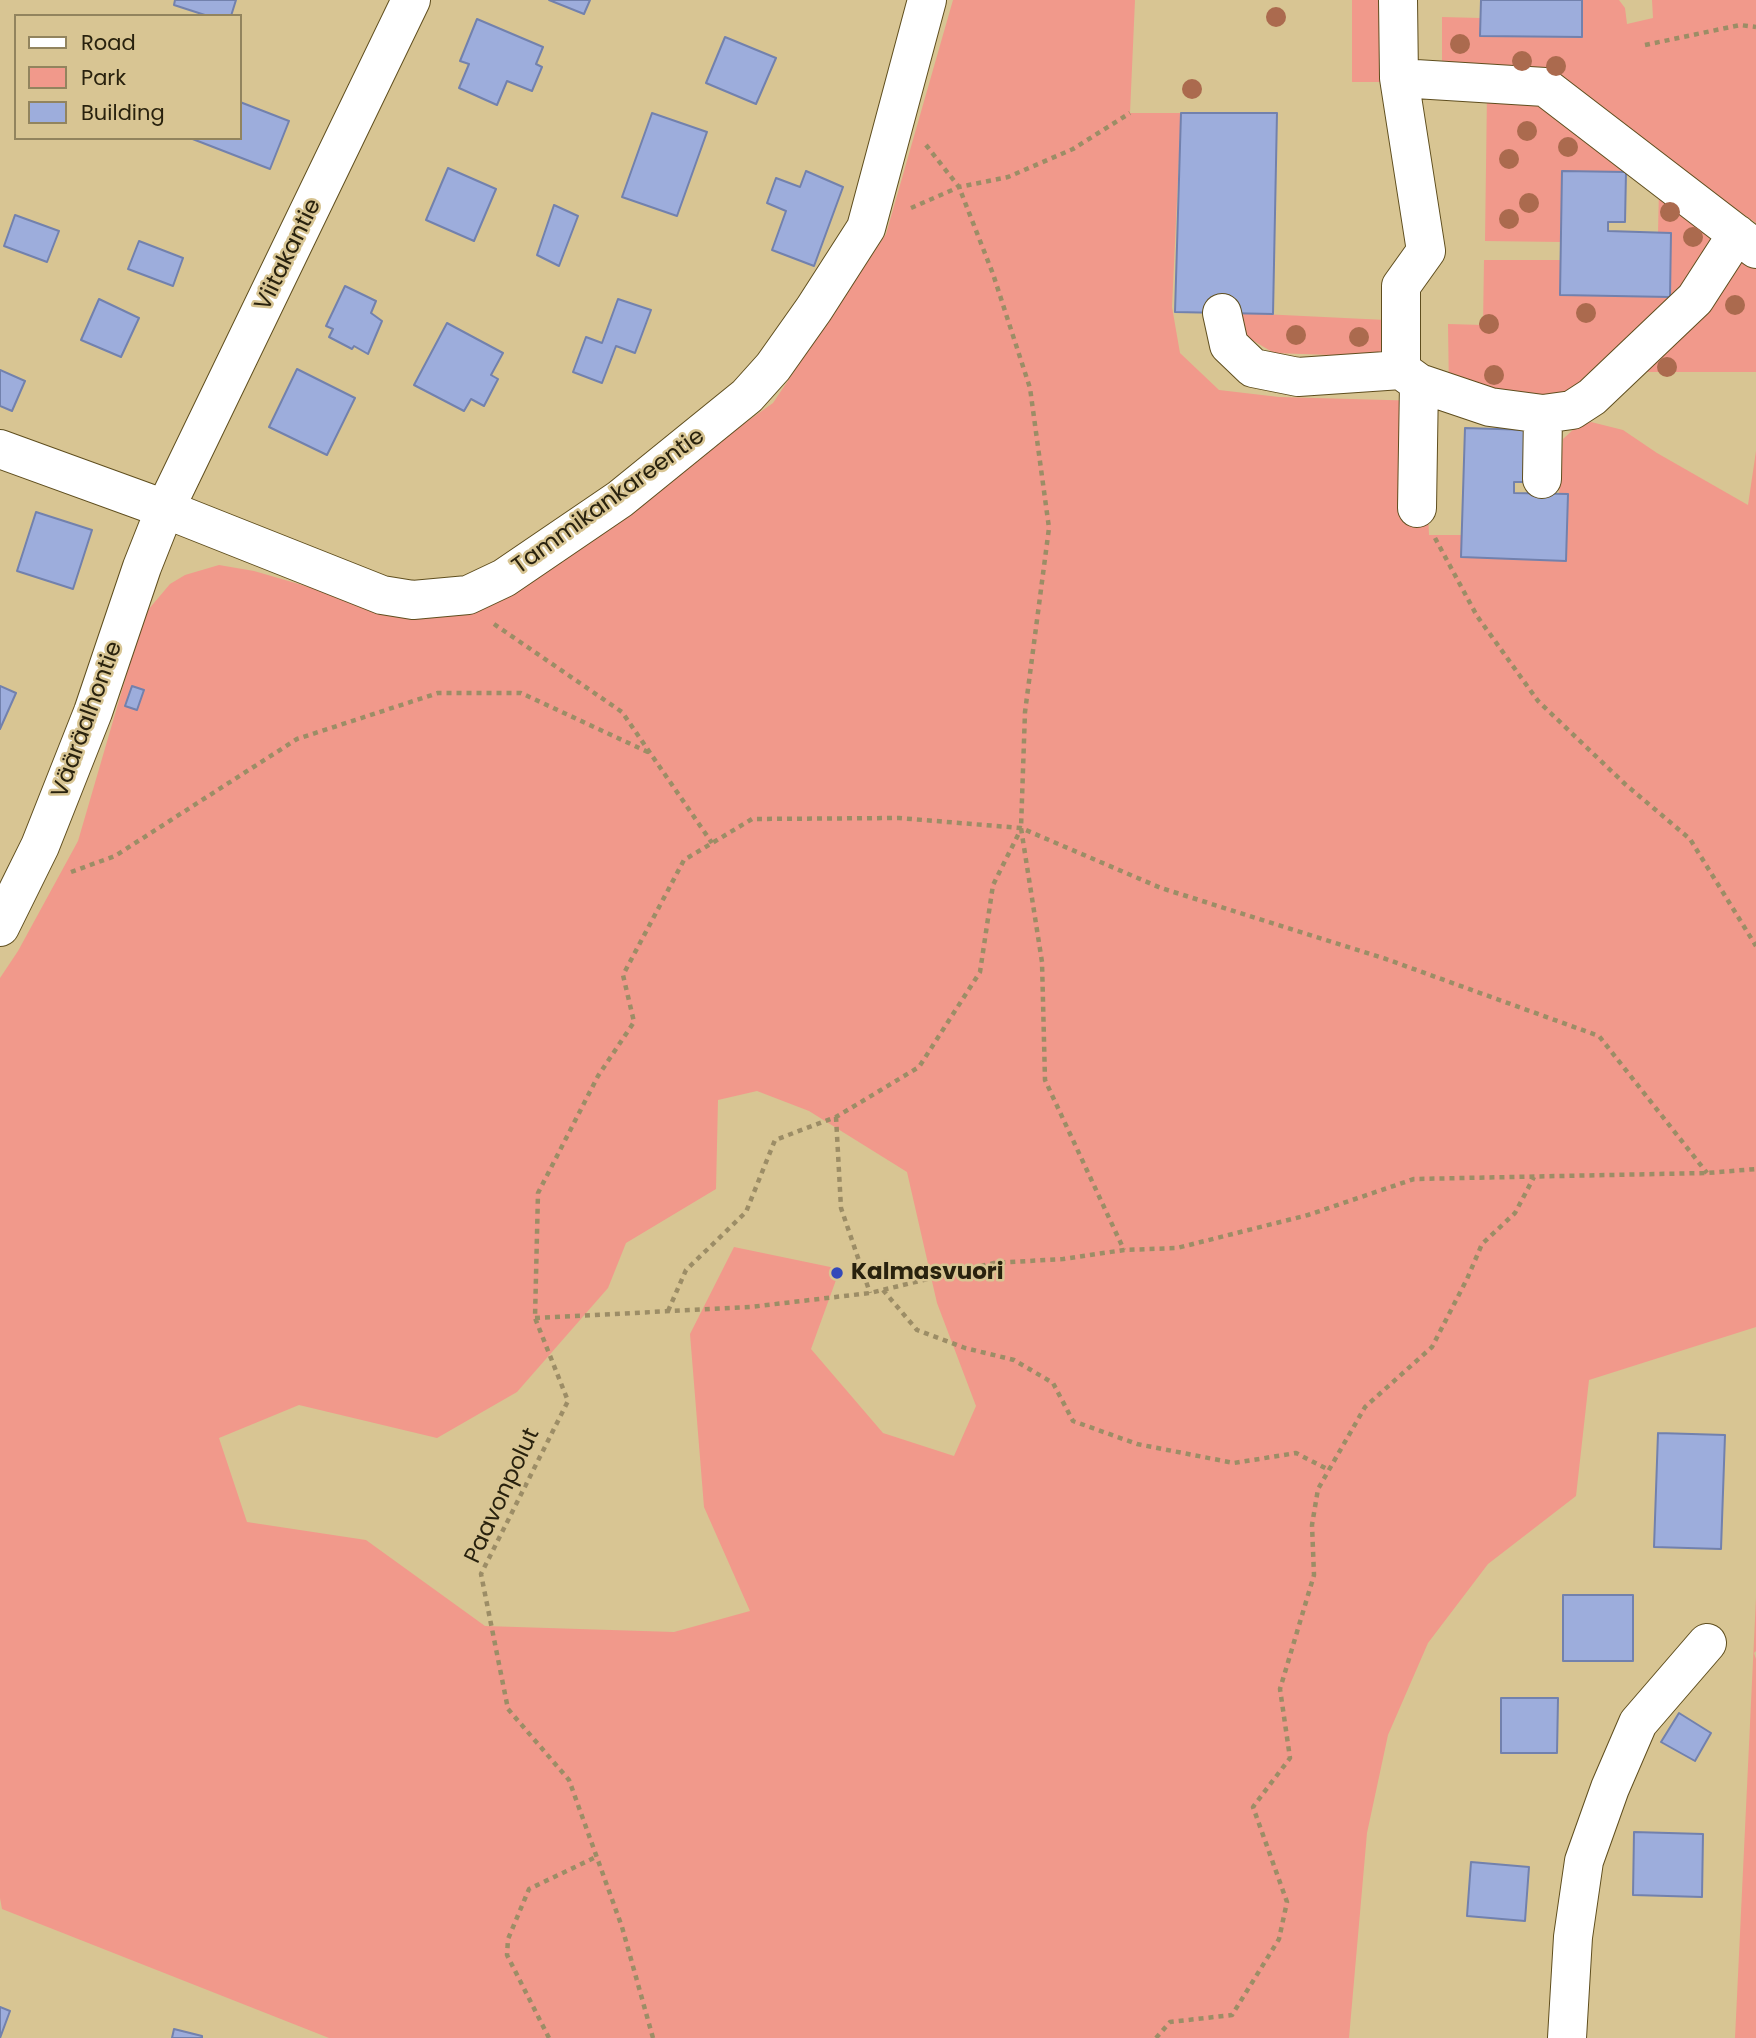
<!DOCTYPE html>
<meta charset="utf-8">
<style>
body{margin:0}
#map{position:relative;width:1756px;height:2038px;overflow:hidden;background:#d8c593;font-family:Poppins,sans-serif}
canvas{display:block}
.legend{position:absolute;left:14px;top:14px;width:228px;height:126px;box-sizing:border-box;background:#d8c593;border:2px solid #92845e;margin:0;padding:9px 12px;list-style:none;font-size:21px;color:#29220e}
.legend li{display:flex;align-items:center;gap:14px;height:35px}
.legend b{width:35px;border:2px solid #92845e}
</style>
<div id="map">
<canvas width="1756" height="2038"></canvas>
<ul class="legend">
<li><b style="height:9px;background:#fff"></b>Road</li>
<li><b style="height:19px;background:#f1998b"></b>Park</li>
<li><b style="height:19px;background:#9daddc"></b>Building</li>
</ul>
</div>
<script>
const c = document.querySelector('canvas').getContext('2d');
c.lineJoin = 'round';
function fill(path, color) { c.fillStyle = color; c.fill(path, 'evenodd'); }
const toPath = rows => new Path2D(rows.map(r => 'M' + r).join(''));
function strokePath(path, color, width, dash) { c.strokeStyle = color; c.lineWidth = width; c.lineCap = dash ? 'butt' : 'round'; c.setLineDash(dash || []); c.stroke(path); }
function drawText(font, color, halo, rows, align = 'center') {
  c.font = font + ' Poppins,sans-serif'; c.lineWidth = 5; c.setLineDash([]); c.textBaseline = 'middle'; c.strokeStyle = halo; c.fillStyle = color; for (const [text, x, y, turn = 0] of rows) {
    c.save(); c.translate(x, y); c.rotate((+turn || 0) * Math.PI / 180); c.textAlign = isNaN(turn) ? turn : align; if (halo) c.strokeText(text, 0, 0); c.fillText(text, 0, 0); c.restore();
  }
}
fill(toPath([
 [953,0,1135,0,1130,113,1181,113,1172,307,1180,353,1219,390,1279,397,1423,401,1429,535,1462,535,1461,557,1566,560,1568,495,1559,494,1563,439,1575,428,1591,422,1623,430,1657,453,1748,505,1756,451,1756,1327,1589,1380,1576,1496,1488,1564,1428,1643,1388,1735,1367,1833,1349,2038,329,2038,2,1909,0,1898,0,978,18,951,78,841,141,625,148,610,170,584,185,575,219,565,254,571,385,609,511,589,773,403,886,234],
 [757,1091,809,1111,907,1172,937,1303,976,1406,954,1456,883,1433,811,1349,840,1269,734,1247,690,1334,704,1507,750,1611,674,1632,485,1626,366,1540,247,1522,219,1438,299,1405,437,1438,517,1392,608,1288,626,1243,716,1189,718,1100],
 [1352,0,1381,0,1381,82,1352,82],
 [1582,0,1619,0,1625,8,1627,24,1653,18,1652,0,1756,0,1756,223,1574,94,1442,67,1442,17,1480,18,1480,35,1582,36],
 [1487,93,1536,99,1626,172,1561,242,1485,241],
 [1659,189,1756,259,1756,372,1612,372,1560,401,1449,392,1448,324,1483,325,1484,260,1560,260,1560,295,1670,297,1671,233,1658,233],
 [1241,313,1386,320,1387,357,1274,353,1247,337],
 [1756,1598,1756,1651,1754,1653,1756,1659,1756,2038,1735,2038]
]), '#f1998b');
const building = toPath([
 [175,0,236,0,231,16,208,16,174,5,175,0],
 [549,0,590,0,584,14,549,0],
 [1481,0,1582,0,1582,37,1480,36,1481,0],
 [477,19,543,47,536,64,542,67,532,91,507,81,497,105,459,88,469,64,460,61,477,19],
 [725,37,776,58,756,104,706,83,725,37],
 [240,102,289,121,270,169,190,138,240,138,240,102],
 [652,113,707,132,677,216,622,197,652,113],
 [1181,113,1277,113,1273,314,1175,312,1181,113],
 [448,168,496,189,474,241,426,220,448,168],
 [806,171,843,187,814,266,772,250,786,211,767,203,776,178,800,187,806,171],
 [1562,171,1626,172,1625,222,1608,222,1608,231,1671,233,1670,297,1560,295,1562,171],
 [554,205,578,216,559,266,537,255,554,205],
 [15,215,59,231,47,262,4,246,15,215],
 [139,241,183,258,173,286,128,269,139,241],
 [345,286,376,301,371,313,382,321,368,354,354,346,352,349,329,337,333,329,326,326,345,286],
 [99,299,139,318,121,357,81,340,99,299],
 [618,299,651,310,635,353,616,346,602,383,573,372,586,337,602,343,618,299],
 [447,323,503,353,491,375,498,379,484,406,471,399,464,411,414,385,447,323],
 [297,369,355,398,327,455,269,427,297,369],
 [0,370,25,381,12,411,0,406,0,370],
 [1465,428,1530,430,1528,482,1514,482,1514,493,1568,494,1566,561,1461,557,1465,428],
 [36,512,92,530,73,589,17,571,36,512],
 [0,686,16,693,0,729,0,686],
 [132,686,144,690,137,710,125,706,132,686],
 [1658,1433,1725,1435,1721,1549,1654,1547,1658,1433],
 [1563,1595,1633,1595,1633,1661,1563,1661,1563,1595],
 [1501,1698,1558,1698,1557,1753,1501,1753,1501,1698],
 [1679,1713,1711,1733,1695,1761,1661,1742,1679,1713],
 [1634,1832,1703,1834,1702,1897,1633,1895,1634,1832],
 [1471,1862,1529,1867,1525,1921,1467,1916,1471,1862],
 [0,2007,10,2011,0,2038,0,2007],
 [174,2029,202,2036,202,2038,172,2038,174,2029]
]);
fill(building, '#9daddc');
strokePath(building, '#7281ad', 2);
const minor = toPath([
 [1398,0,1399,78,1426,251,1401,286,1401,370,1419,383,1417,508],
 [1399,78,1545,87,1756,249],
 [1222,313,1229,345,1253,368,1298,377,1401,370],
 [1419,383,1490,407,1543,414,1572,410,1592,397,1695,299,1737,234],
 [0,449,165,509,382,595,413,600,468,595,504,578,620,499,747,396,773,367,814,309,866,228,927,0],
 [1542,479,1543,414],
 [0,927,40,846,93,712,142,567,165,509,411,0],
 [1567,2038,1573,1937,1584,1861,1610,1788,1638,1723,1707,1643]
]);
strokePath(minor, '#5f4e1e', 40);
strokePath(toPath([
 [1645,45,1740,25,1756,27],
 [926,145,959,187,993,274,1030,388,1049,528,1025,712,1021,828,1042,962,1045,1080,1124,1250],
 [911,208,959,187,1008,177,1073,149,1130,113],
 [1435,538,1477,616,1538,701,1625,784,1690,839,1756,946],
 [494,624,622,712,712,843],
 [71,872,115,856,297,739,438,693,521,693,650,753],
 [836,1117,841,1208,870,1293],
 [883,1290,917,1330,965,1348,1014,1360,1053,1383,1073,1421,1137,1444,1234,1463,1296,1453,1329,1470],
 [668,1311,686,1270,746,1212,775,1140,836,1117,919,1067,980,972,993,885,1021,829],
 [535,1318,750,1307,870,1293,994,1263,1063,1259,1124,1250,1177,1248,1308,1215,1414,1179,1707,1173,1756,1169],
 [549,2038,507,1955,508,1939,529,1889,596,1857],
 [653,2038,622,1927,569,1780,508,1709,481,1574,568,1401,535,1318,538,1193,598,1076,634,1022,623,975,684,860,752,819,899,818,1021,828,1161,888,1386,959,1599,1036,1707,1173],
 [1156,2038,1170,2022,1232,2015,1279,1939,1287,1902,1253,1807,1290,1758,1280,1689,1314,1575,1312,1525,1318,1489,1365,1407,1432,1347,1467,1279,1482,1244,1515,1213,1534,1177]
]), '#9c8d66', 4.5, [5, 5]);
strokePath(minor, '#fff', 38);
c.fillStyle = '#ab6a4e';
for (const [x, y] of [
 [1276,17],
 [1460,44],
 [1522,61],
 [1556,66],
 [1192,89],
 [1527,131],
 [1568,147],
 [1509,159],
 [1529,203],
 [1670,212],
 [1509,219],
 [1693,237],
 [1735,305],
 [1586,313],
 [1489,324],
 [1296,335],
 [1359,337],
 [1667,367],
 [1494,375]
]) { c.beginPath(); c.arc(x, y, 10, 0, 2 * Math.PI); c.fill(); }
for (const [x, y, r, color] of [
 [837,1273,7,"#3349ba"]
]) { const dot = new Path2D(); dot.arc(x, y, r, 0, 2 * Math.PI); c.fillStyle = color; c.fill(dot); strokePath(dot, '#d8c593', 2.5); }
drawText('23px', '#29220e', '#d8c593', [
 ["Viitakantie",289,255,-64],
 ["Tammikankareentie",609,502,-36],
 ["Vääräalhontie",88,720,-70],
 ["Paavonpolut",503,1496,-65]
]);
drawText('bold 23px', '#29220e', '#d8c593', [
 ["Kalmasvuori",851,1273]
], 'left');
</script>
